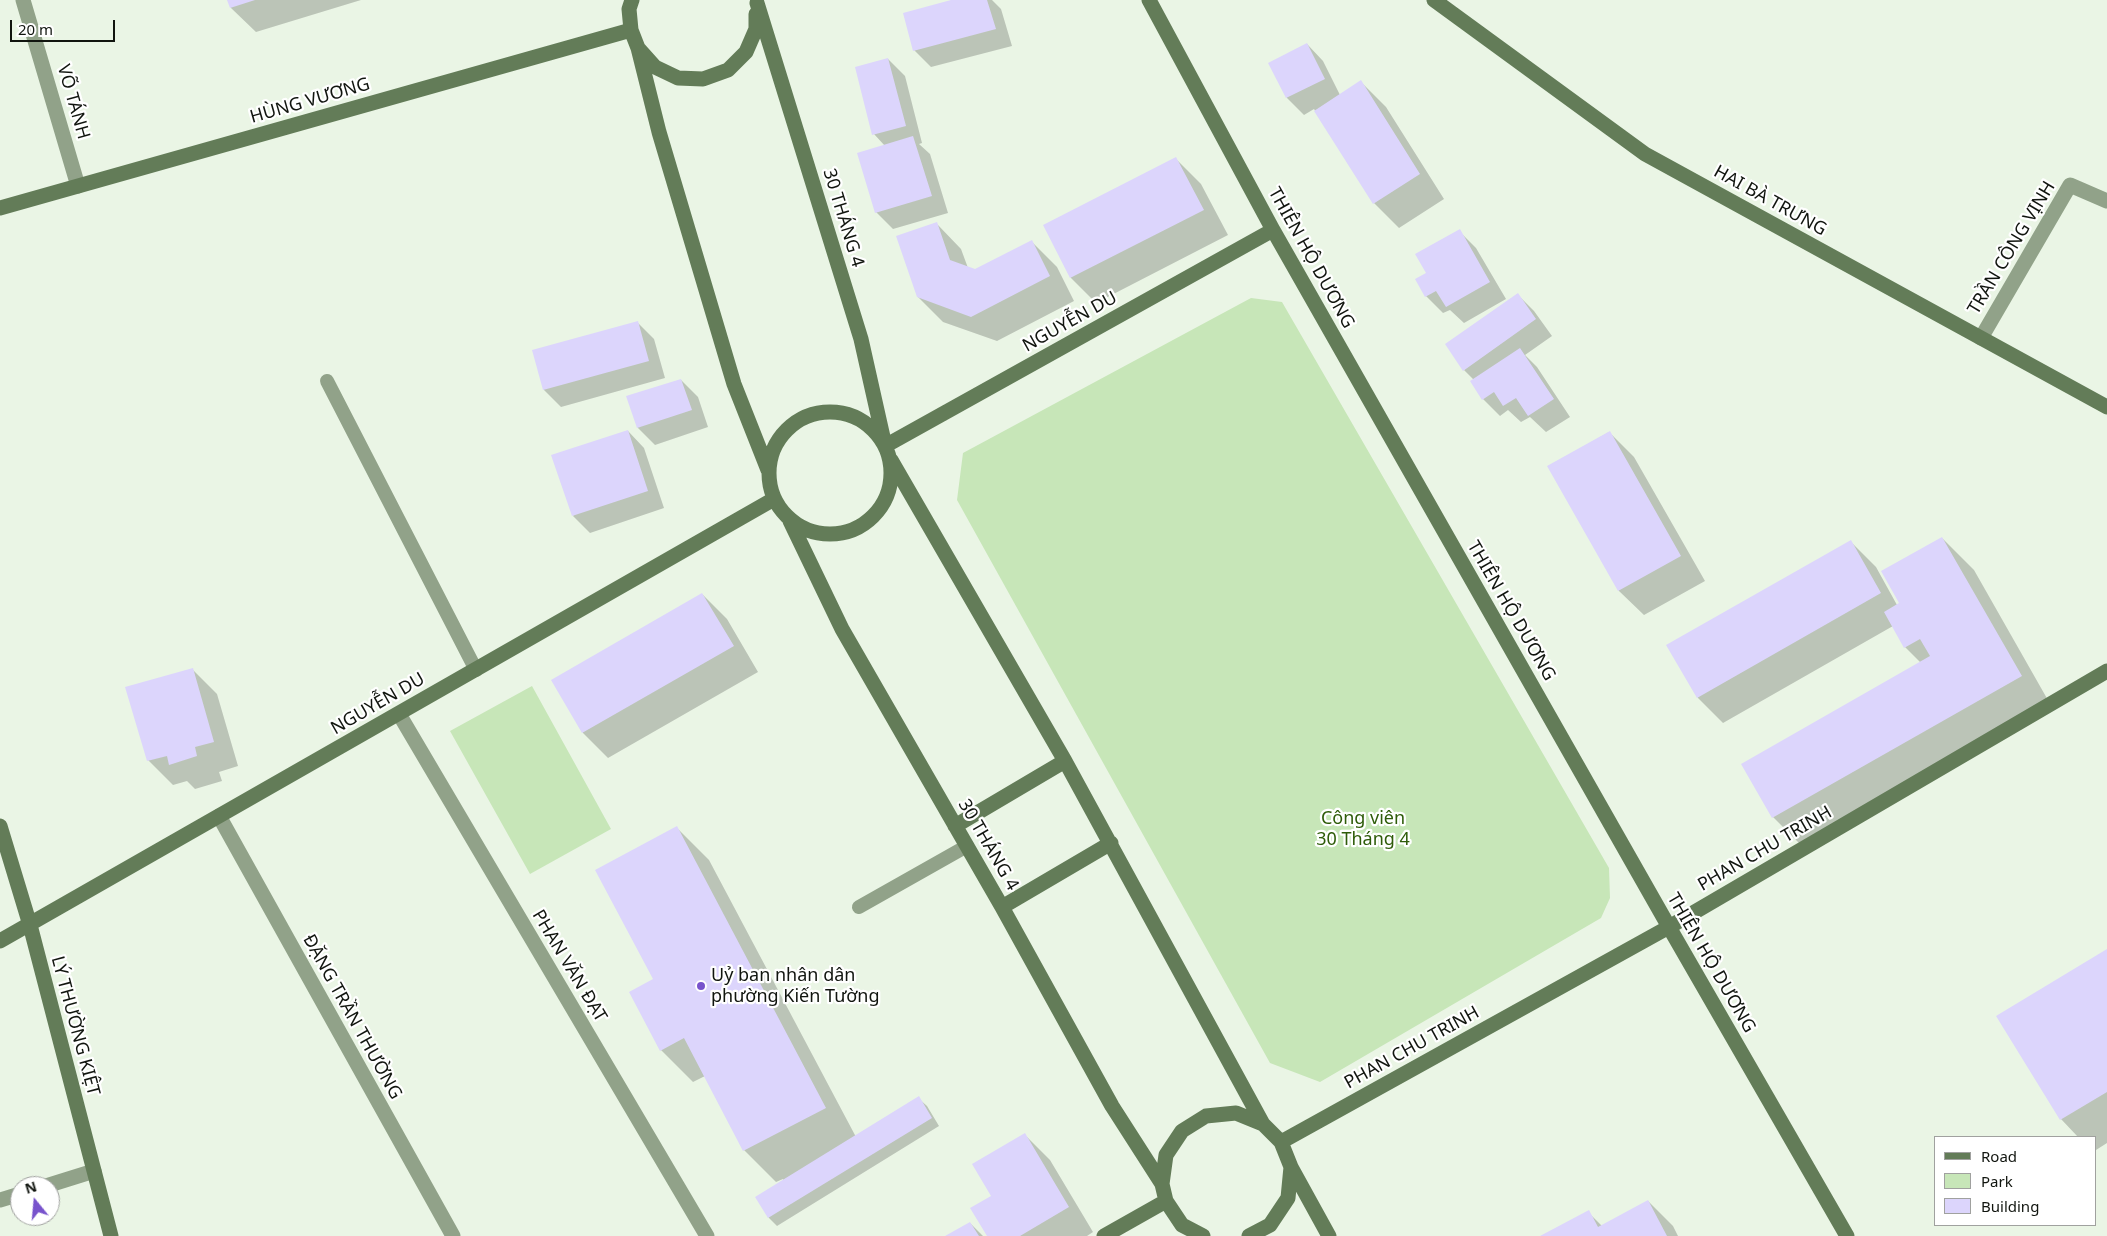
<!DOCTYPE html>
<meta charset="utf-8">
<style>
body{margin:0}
#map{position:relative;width:2107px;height:1236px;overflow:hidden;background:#eaf5e5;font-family:"Noto Sans",sans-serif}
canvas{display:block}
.legend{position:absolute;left:1934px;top:1136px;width:162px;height:90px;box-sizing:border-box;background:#fff;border:1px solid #a0a19f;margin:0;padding:6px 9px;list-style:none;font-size:15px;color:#11150f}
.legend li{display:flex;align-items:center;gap:10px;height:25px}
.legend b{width:25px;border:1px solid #a0a19f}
.north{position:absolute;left:10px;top:1176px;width:50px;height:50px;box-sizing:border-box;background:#fff;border:1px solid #a0a19f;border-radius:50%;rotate:343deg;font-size:14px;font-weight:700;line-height:20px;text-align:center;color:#11150f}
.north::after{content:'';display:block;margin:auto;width:18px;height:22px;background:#7853cc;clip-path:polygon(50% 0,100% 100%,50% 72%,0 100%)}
.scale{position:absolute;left:10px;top:20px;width:105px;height:22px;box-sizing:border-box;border:2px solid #11150f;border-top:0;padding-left:6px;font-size:15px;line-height:18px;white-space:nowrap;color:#11150f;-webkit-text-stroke:4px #fff;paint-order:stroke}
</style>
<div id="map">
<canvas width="2107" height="1236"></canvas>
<ul class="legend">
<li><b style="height:6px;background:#637c58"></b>Road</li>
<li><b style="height:14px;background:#c7e6b8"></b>Park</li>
<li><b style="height:14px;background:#dcd5fc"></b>Building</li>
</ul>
<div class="north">N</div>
<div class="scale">20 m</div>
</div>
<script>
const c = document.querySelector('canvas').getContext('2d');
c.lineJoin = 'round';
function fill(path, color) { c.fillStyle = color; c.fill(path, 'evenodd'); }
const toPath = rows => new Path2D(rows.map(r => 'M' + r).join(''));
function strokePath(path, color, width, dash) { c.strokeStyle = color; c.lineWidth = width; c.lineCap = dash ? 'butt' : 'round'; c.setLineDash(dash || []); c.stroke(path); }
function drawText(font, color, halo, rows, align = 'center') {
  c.font = font + ' "Noto Sans",sans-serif'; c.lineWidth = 4.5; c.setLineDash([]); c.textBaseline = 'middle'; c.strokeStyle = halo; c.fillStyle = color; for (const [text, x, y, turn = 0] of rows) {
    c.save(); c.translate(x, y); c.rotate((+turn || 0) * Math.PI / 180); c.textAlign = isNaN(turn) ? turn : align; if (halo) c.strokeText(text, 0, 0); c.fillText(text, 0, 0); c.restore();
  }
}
fill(toPath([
 [1251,298,1282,302,1609,868,1610,898,1601,918,1320,1082,1270,1063,957,500,963,453],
 [532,686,611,829,530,874,450,731]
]), '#c7e6b8');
fill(toPath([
 [228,0,361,0,256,32,231,8],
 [956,0,992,0,1001,9,1012,46,931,67,914,50],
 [1307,44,1323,61,1340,95,1361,82,1386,107,1444,199,1399,228,1374,203,1314,109,1304,115,1287,98,1270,63],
 [888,59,905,76,922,143,919,144,930,154,948,213,893,229,876,212,885,146,874,134],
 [1176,159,1201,184,1228,235,1096,303,1071,278,1045,226],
 [937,224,961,249,968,268,975,271,1032,242,1057,267,1074,301,997,341,943,322,918,297],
 [1459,231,1476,248,1506,299,1464,323,1450,310,1443,313,1426,296,1417,279,1427,273],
 [1517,294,1534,311,1552,336,1525,355,1537,367,1570,417,1546,432,1530,417,1521,422,1508,410,1500,416,1483,399,1474,380,1464,370],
 [637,322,654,339,665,378,561,407,544,390,534,351],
 [681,380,698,397,708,427,655,445,638,428,628,397],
 [628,431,644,448,664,508,590,533,573,516],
 [1609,432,1634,457,1705,581,1644,615,1619,591,1549,467],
 [1942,538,1974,570,2053,709,1805,849,1773,817,1921,663,1905,647,1893,626,1723,723,1698,698,1668,646,1851,542,1876,567,1897,605,1901,603],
 [702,594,727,619,758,672,608,758,583,733,553,680],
 [192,669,217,694,238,766,219,772,222,781,195,789,187,781,173,785,148,760],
 [677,828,709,860,856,1137,918,1098,927,1106,939,1126,777,1226,769,1218,757,1197,784,1181,783,1179,776,1182,744,1150,705,1076,693,1082,661,1050,655,980],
 [2107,950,2107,1143,2096,1150,2096,1137,2078,1137,2061,1119],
 [1025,1135,1050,1160,1093,1232,1087,1236,988,1236,993,1196],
 [1648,1201,1673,1226,1678,1236,1543,1236,1588,1212,1602,1226],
 [970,1223,983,1236,948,1236]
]), '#0003');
fill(toPath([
 [227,0,255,0,230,8],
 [951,0,987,0,996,29,913,51,903,13],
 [1307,43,1325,79,1286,98,1268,63],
 [888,58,906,126,872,135,855,67],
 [1361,80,1420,174,1373,204,1314,111],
 [913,136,932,196,875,213,857,153],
 [1176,157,1204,210,1070,278,1043,225],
 [937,222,950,260,975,269,1032,240,1050,276,971,317,917,297,896,236],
 [1460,229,1490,282,1446,307,1436,291,1425,297,1415,279,1426,273,1415,254],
 [1518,293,1536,319,1463,371,1445,344],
 [638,321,649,361,543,390,532,350],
 [1520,348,1554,399,1528,416,1516,398,1503,406,1494,392,1482,400,1470,381],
 [681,379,692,410,637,428,626,396],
 [628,430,648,491,572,516,551,455],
 [1610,431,1681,556,1618,591,1547,466],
 [1942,537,2022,676,1772,818,1741,764,1930,656,1920,639,1904,648,1884,612,1899,603,1881,571],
 [1851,540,1881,593,1697,698,1666,645],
 [702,593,734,646,582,733,551,680],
 [193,668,214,742,195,747,197,756,169,765,167,756,147,761,125,687],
 [677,826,826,1108,743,1151,684,1038,660,1051,629,992,653,979,595,870],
 [2107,949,2107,1092,2060,1120,1996,1016],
 [919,1096,932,1118,768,1218,755,1197],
 [1025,1133,1069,1207,1020,1236,987,1236,970,1208,991,1196,972,1164],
 [1648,1200,1667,1236,1540,1236,1589,1210,1598,1227],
 [970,1222,979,1236,945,1236]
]), '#dcd5fc');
strokePath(toPath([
 [327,381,476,670],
 [859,907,967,846]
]), '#91a289', 14);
strokePath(toPath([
 [23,0,78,186],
 [1981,338,2070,185,2107,201],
 [399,714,707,1236],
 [219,816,453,1236],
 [46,1186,94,1171],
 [0,1200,20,1194]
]), '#91a289', 15);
strokePath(toPath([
 [632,0,629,9,631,30,638,48,655,67,678,78,703,79,728,70,746,52,756,29,756,14],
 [1149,0,1273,230,1669,927,1847,1236],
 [1434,0,1645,154,2107,407],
 [757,3,861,339,885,446,1273,230],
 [638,48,659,132,734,384,768,470],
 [0,208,631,30],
 '769 473a61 61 0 1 1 122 0a61 61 0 1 1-122 0Z',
 [891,460,1065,761,1263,1124,1281,1142,1291,1167,1288,1198,1270,1225,1249,1236],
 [790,521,842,629,1002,907,1112,1106,1162,1184],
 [0,826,30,925,111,1236],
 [955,826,1065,761],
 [1002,907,1111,843],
 [0,941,774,499],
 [1281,1142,1669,927,2107,671],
 [1291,1167,1329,1236],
 [1104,1236,1166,1201],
 [1203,1236,1182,1225,1166,1201,1162,1184,1166,1155,1182,1131,1206,1116,1236,1113,1263,1124]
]), '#637c58', 15);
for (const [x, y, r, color] of [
 [701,986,5,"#7853cc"]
]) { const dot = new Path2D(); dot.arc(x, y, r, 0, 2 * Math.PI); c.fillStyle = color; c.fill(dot); strokePath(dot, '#fff', 2); }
drawText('18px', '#11150f', '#fff', [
 ["HÙNG VƯƠNG",310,101,-16],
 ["VÕ TÁNH",73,102,74],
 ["HAI BÀ TRƯNG",1770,201,29],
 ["30 THÁNG 4",843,218,73],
 ["TRẦN CÔNG VỊNH",2012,248,-59],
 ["THIÊN HỘ DƯƠNG",1311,258,61],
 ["NGUYỄN DU",1070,322,-29],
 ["THIÊN HỘ DƯƠNG",1511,611,60],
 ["NGUYỄN DU",378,704,-30],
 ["30 THÁNG 4",988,845,60],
 ["PHAN CHU TRINH",1765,849,-30],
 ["THIÊN HỘ DƯƠNG",1711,963,60],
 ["PHAN VĂN ĐẠT",569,966,59],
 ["ĐẶNG TRẦN THƯỜNG",352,1017,61],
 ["LÝ THƯỜNG KIỆT",75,1026,75],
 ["PHAN CHU TRINH",1412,1048,-29]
]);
drawText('18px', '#2e5c09', '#fff', [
 ["Công viên",1363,819],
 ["30 Tháng 4",1363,840]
]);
drawText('18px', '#11150f', '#fff', [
 ["Uỷ ban nhân dân",711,976],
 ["phường Kiến Tường",711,997]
], 'left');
</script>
